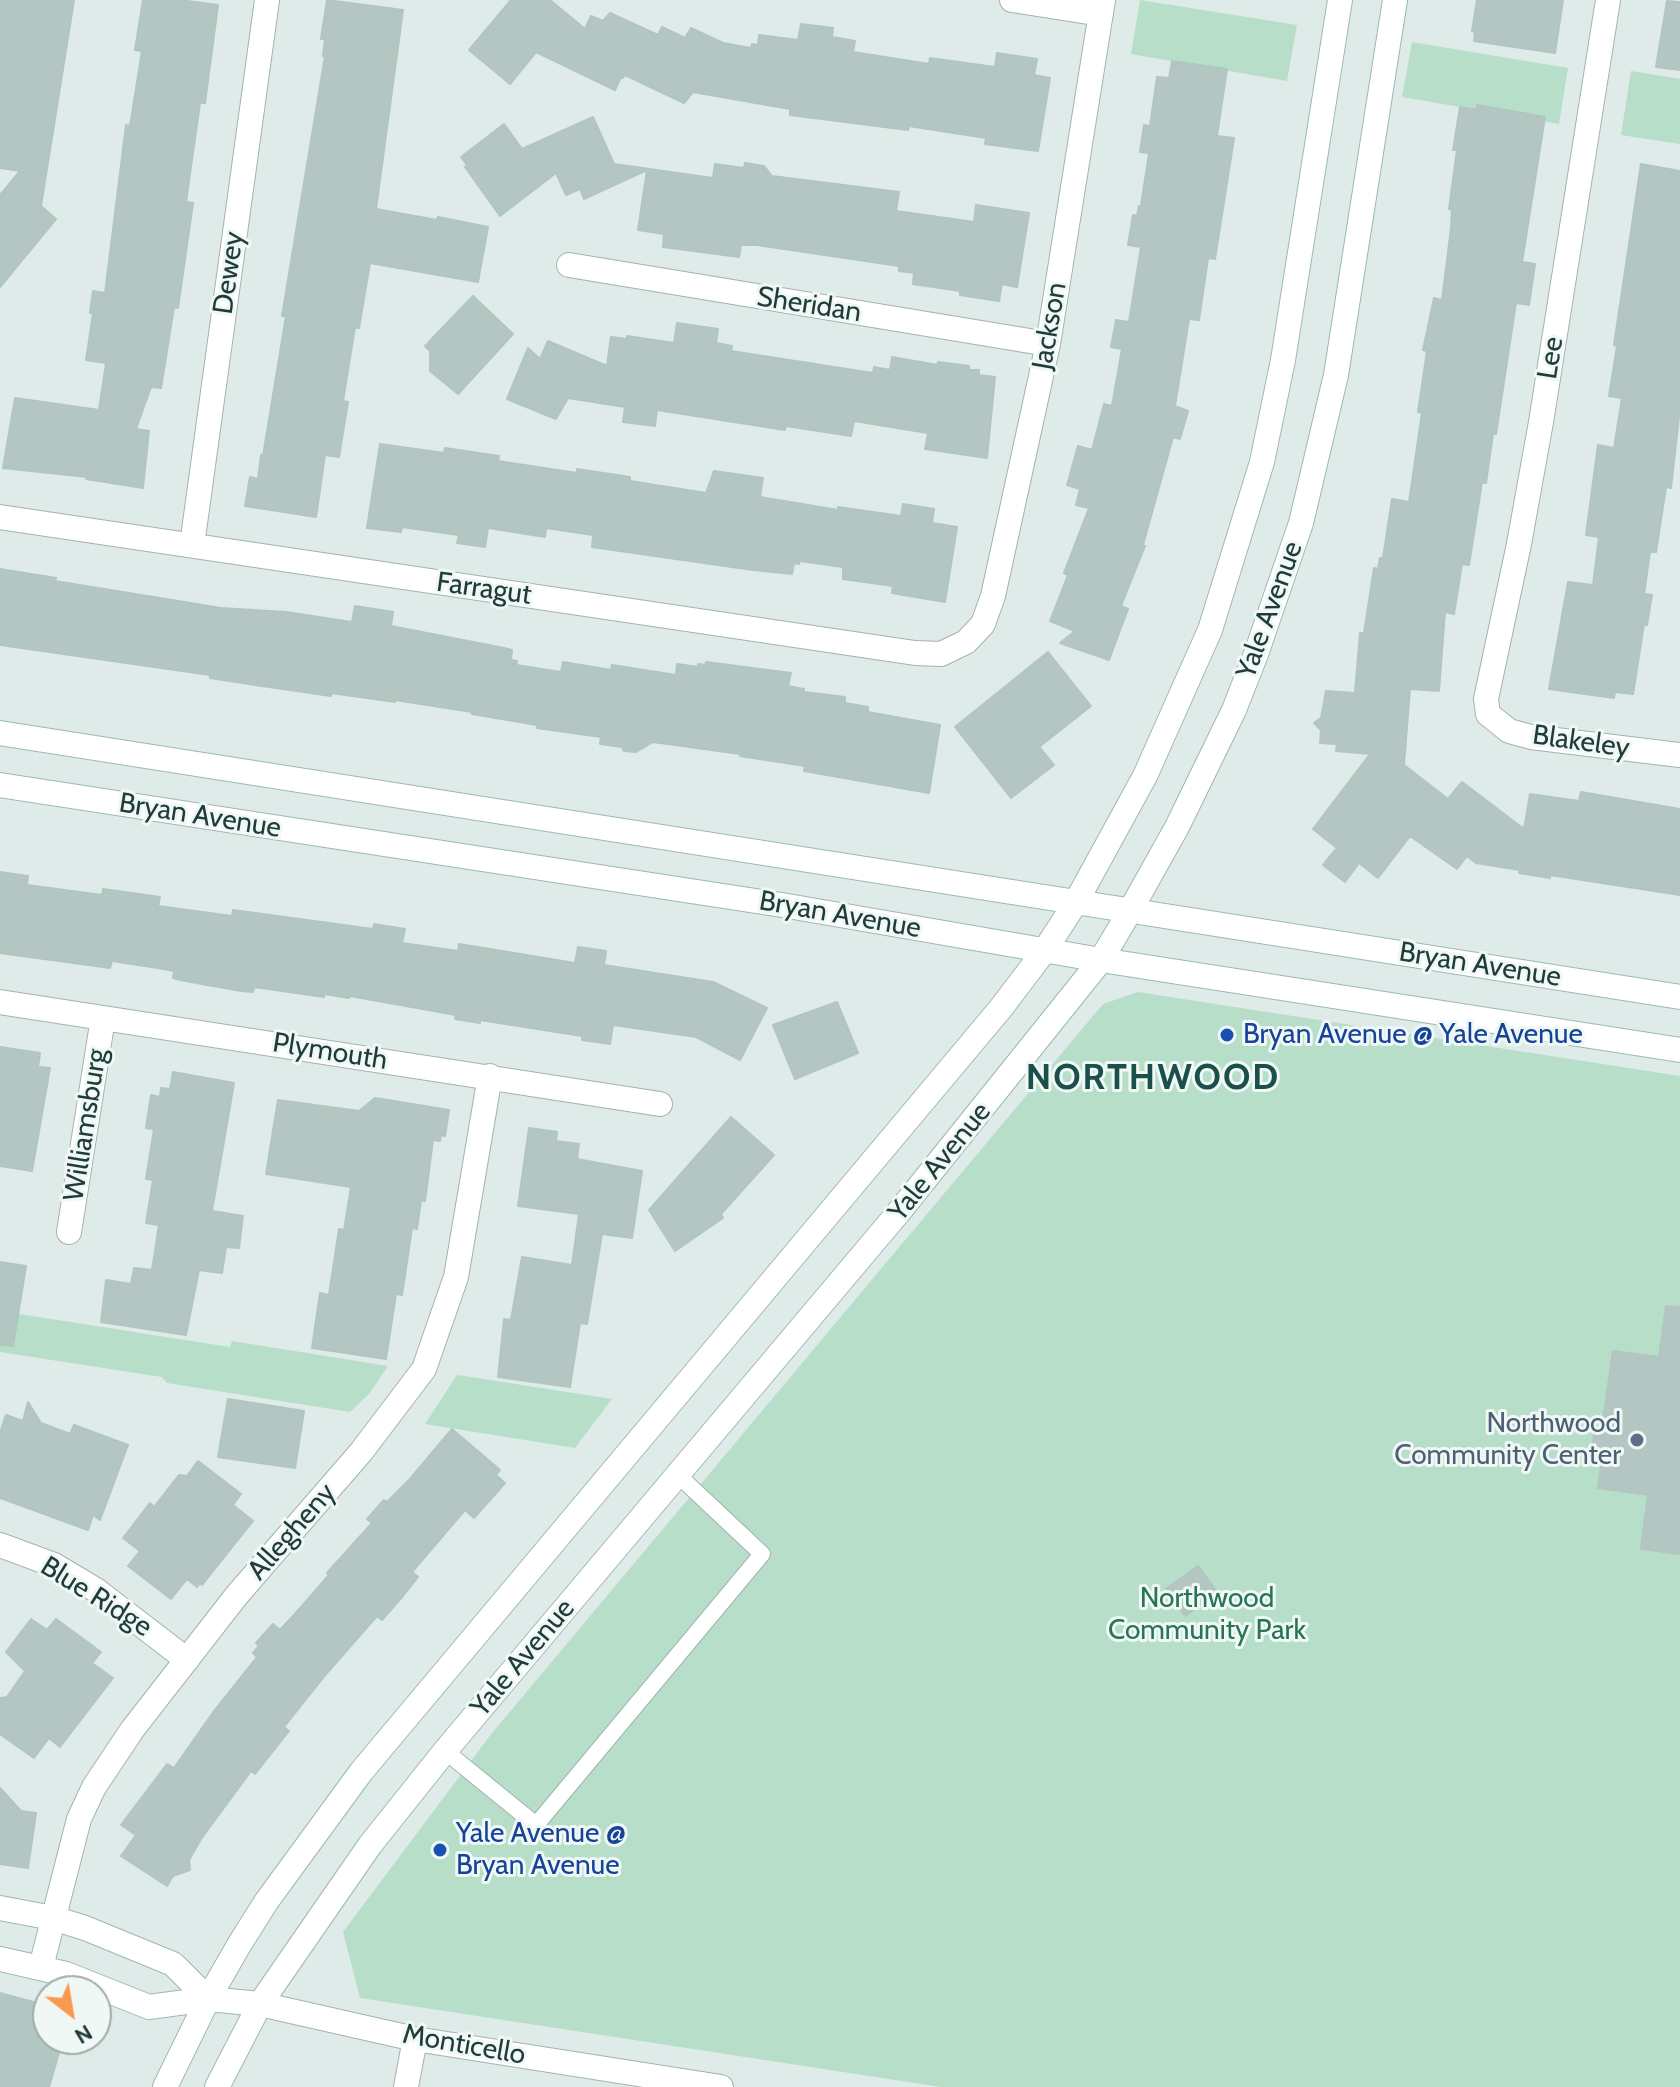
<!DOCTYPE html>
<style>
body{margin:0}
#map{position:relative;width:1680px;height:2087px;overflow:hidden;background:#dfebe8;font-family:Cabin,sans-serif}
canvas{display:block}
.north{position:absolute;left:32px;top:1975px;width:80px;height:80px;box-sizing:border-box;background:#f0f8f5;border:2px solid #9cadaa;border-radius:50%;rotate:149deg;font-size:22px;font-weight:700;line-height:32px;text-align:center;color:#1f3c3a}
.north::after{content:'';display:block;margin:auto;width:28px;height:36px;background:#f9994f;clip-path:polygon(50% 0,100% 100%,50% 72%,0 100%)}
</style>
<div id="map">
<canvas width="1680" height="2087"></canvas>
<div class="north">N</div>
</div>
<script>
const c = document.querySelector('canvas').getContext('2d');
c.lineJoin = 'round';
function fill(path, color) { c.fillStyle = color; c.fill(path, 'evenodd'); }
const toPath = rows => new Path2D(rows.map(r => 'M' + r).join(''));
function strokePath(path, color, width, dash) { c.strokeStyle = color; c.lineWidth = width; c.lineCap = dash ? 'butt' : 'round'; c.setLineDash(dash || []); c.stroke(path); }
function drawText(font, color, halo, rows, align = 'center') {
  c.font = font + ' Cabin,sans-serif'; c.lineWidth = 6; c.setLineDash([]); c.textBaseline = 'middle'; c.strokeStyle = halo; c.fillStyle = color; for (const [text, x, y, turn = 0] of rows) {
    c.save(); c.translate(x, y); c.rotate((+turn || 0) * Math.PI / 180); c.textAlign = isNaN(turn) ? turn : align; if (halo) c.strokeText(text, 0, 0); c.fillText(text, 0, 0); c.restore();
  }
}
fill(toPath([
 [1140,0,1297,25,1287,81,1131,54],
 [1412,42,1568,68,1559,124,1402,97],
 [1631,71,1680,79,1680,144,1621,135],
 [1138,992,1680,1076,1680,2087,941,2087,360,1998,343,1932,492,1733,1103,1004],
 [0,1311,230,1347,232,1341,388,1366,369,1394,350,1412,167,1383,162,1377,0,1352],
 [457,1375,458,1375,612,1399,575,1448,425,1424]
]), '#b7dec9');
const building = toPath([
 [0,0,74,0,41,206,56,219,0,287,0,195,20,171,0,168,0,0],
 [143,0,180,0,218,5,205,103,200,103,186,202,193,203,178,308,174,307,161,388,151,387,136,429,149,431,143,488,86,479,87,477,3,468,15,398,99,410,106,363,86,360,93,314,90,313,93,291,105,293,126,125,130,126,142,51,135,50,143,0],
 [327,0,403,10,376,209,437,220,438,217,488,227,478,282,370,263,359,328,355,327,343,401,348,402,339,457,325,455,316,517,245,506,250,477,258,479,261,455,263,456,286,316,282,316,325,56,323,56,325,39,321,39,327,0],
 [511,0,550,0,585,29,591,16,603,21,610,13,658,35,662,27,685,38,691,28,723,43,751,48,752,44,758,45,759,35,798,40,801,24,833,28,832,37,855,41,853,52,929,64,930,58,995,67,997,53,1037,59,1034,75,1050,78,1038,151,985,144,986,138,909,126,908,130,790,115,790,109,693,92,684,103,625,75,623,78,621,77,615,90,536,52,510,84,469,50,511,0],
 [1477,0,1563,0,1555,53,1474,41,1475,32,1472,31,1477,0],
 [1667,1,1680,2,1680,70,1656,67,1667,1],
 [1172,61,1227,69,1217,136,1234,138,1215,259,1208,258,1199,320,1189,319,1175,406,1188,411,1180,439,1173,437,1143,545,1145,546,1121,606,1128,609,1109,660,1060,643,1075,631,1050,621,1068,575,1064,573,1089,508,1076,505,1080,489,1067,485,1078,446,1092,450,1104,404,1112,406,1122,349,1111,347,1116,320,1129,322,1141,247,1128,245,1133,215,1137,216,1139,206,1141,206,1149,153,1140,152,1144,125,1150,126,1157,77,1169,78,1172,61],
 [1477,105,1545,117,1522,262,1535,264,1529,305,1516,303,1496,434,1493,434,1486,483,1482,482,1469,565,1462,564,1454,614,1445,612,1439,691,1410,689,1404,765,1448,799,1462,782,1524,829,1530,794,1579,801,1581,792,1680,809,1680,895,1550,875,1550,878,1519,873,1520,870,1476,863,1467,856,1457,869,1410,836,1378,878,1359,863,1345,882,1323,865,1337,848,1313,829,1370,754,1336,751,1337,744,1320,743,1321,730,1314,723,1321,718,1326,691,1355,693,1360,633,1364,633,1374,568,1378,569,1380,558,1383,558,1392,499,1409,502,1422,413,1418,412,1427,351,1423,350,1434,298,1442,300,1451,228,1452,210,1449,209,1457,150,1453,150,1460,107,1477,110,1477,105],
 [593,117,614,164,713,178,715,164,744,168,745,163,764,166,772,176,899,192,896,211,974,222,976,205,1029,213,1017,287,1002,284,999,301,960,295,960,291,913,284,914,273,899,271,899,266,757,245,741,245,739,257,663,247,664,234,638,230,647,170,584,199,580,189,566,195,556,173,500,216,465,167,467,165,461,157,504,124,522,149,593,117],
 [1641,164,1680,171,1680,408,1671,488,1666,487,1656,552,1650,552,1644,594,1652,595,1647,625,1644,624,1633,694,1615,692,1614,698,1549,689,1568,582,1593,585,1599,537,1586,535,1598,445,1614,448,1622,398,1609,396,1617,346,1614,345,1641,164],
 [473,296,513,334,458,394,430,371,430,351,425,346,473,296],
 [677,323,718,329,716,343,732,346,731,351,873,373,874,367,890,370,892,357,937,365,938,362,969,366,969,370,979,370,979,375,995,377,987,458,925,449,928,433,854,421,851,436,786,426,785,430,657,410,655,426,623,422,625,407,568,398,556,419,507,399,528,348,540,359,548,341,607,366,611,337,627,339,627,336,674,343,677,323],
 [380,444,444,453,445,448,499,456,498,461,577,473,577,469,630,477,630,481,706,493,714,471,763,478,760,497,838,510,838,507,901,516,903,504,934,509,932,523,957,527,945,602,892,593,893,586,843,579,843,567,800,561,799,564,794,563,792,574,753,570,592,547,593,535,546,528,545,537,488,528,485,547,457,543,459,535,402,527,401,532,367,528,380,444],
 [0,569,56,578,55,581,221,608,286,612,352,622,355,606,393,612,391,626,504,648,512,650,511,660,517,661,516,665,561,672,563,662,611,670,612,665,676,675,677,664,698,667,698,664,705,665,706,662,791,673,788,686,804,689,804,692,845,697,845,703,868,707,868,712,940,725,929,793,804,771,805,766,740,756,740,754,653,742,636,752,624,751,622,747,600,744,601,737,537,728,537,725,472,714,472,712,395,700,395,702,331,693,331,696,262,686,210,678,210,675,0,645,0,569],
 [1048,652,1091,706,1039,747,1054,765,1011,798,955,727,1048,652],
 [0,872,28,876,27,885,102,895,103,889,160,897,158,906,232,916,233,910,373,929,374,924,405,929,402,943,458,951,459,944,575,963,578,947,606,951,604,965,713,982,767,1008,740,1060,696,1037,662,1032,613,1025,610,1044,582,1040,582,1036,480,1020,480,1023,455,1019,456,1015,350,996,349,998,324,994,324,997,254,987,253,992,241,991,180,980,173,978,174,971,158,968,112,961,110,968,0,953,0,872],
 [837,1002,858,1053,795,1079,773,1025,837,1002],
 [0,1047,40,1053,38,1067,50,1068,32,1171,0,1166,0,1047],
 [173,1072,234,1083,212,1211,243,1216,239,1248,226,1247,222,1273,199,1270,186,1335,101,1322,106,1280,131,1284,134,1268,152,1270,159,1225,146,1223,153,1180,146,1179,154,1129,146,1128,151,1095,160,1097,161,1088,170,1089,173,1072],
 [375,1098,449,1110,445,1136,441,1135,440,1141,433,1140,425,1201,421,1200,417,1229,412,1228,402,1295,396,1294,386,1359,312,1348,320,1293,329,1295,339,1229,344,1230,351,1187,266,1174,278,1100,359,1111,375,1098],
 [731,1117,774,1155,721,1214,723,1218,675,1251,649,1210,731,1117],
 [529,1128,557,1132,556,1141,579,1144,577,1159,642,1171,632,1238,602,1234,587,1324,580,1323,570,1387,498,1377,504,1319,511,1320,522,1257,572,1265,579,1214,518,1206,529,1128],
 [0,1262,26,1266,13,1346,0,1345,0,1262],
 [1666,1306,1680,1307,1680,1554,1641,1549,1648,1495,1598,1488,1603,1451,1592,1450,1595,1428,1602,1428,1613,1351,1659,1357,1666,1306],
 [228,1399,304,1411,295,1468,218,1457,228,1399],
 [28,1402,41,1423,70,1434,74,1425,128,1445,100,1520,93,1515,88,1530,0,1498,0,1433,6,1415,23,1421,28,1402],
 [452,1429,500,1470,496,1475,505,1483,474,1518,465,1510,412,1572,418,1577,403,1596,382,1620,377,1616,327,1673,284,1727,289,1731,255,1774,251,1771,201,1839,189,1860,190,1870,173,1876,167,1886,121,1856,136,1835,121,1825,167,1764,174,1768,214,1711,257,1657,253,1653,259,1646,256,1643,273,1624,280,1630,294,1615,329,1575,327,1573,372,1523,367,1519,384,1500,387,1502,409,1480,452,1429],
 [198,1461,241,1494,233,1505,253,1521,202,1585,200,1583,197,1587,187,1579,171,1599,128,1566,140,1551,123,1538,150,1503,154,1507,179,1475,187,1476,198,1461],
 [1198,1566,1217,1592,1185,1616,1166,1589,1198,1566],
 [31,1619,47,1630,56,1619,101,1652,92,1663,113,1678,60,1747,49,1738,34,1758,0,1734,0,1698,7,1697,25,1671,6,1652,31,1619],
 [0,1788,21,1811,36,1813,28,1868,0,1864,0,1788],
 [0,1993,48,2006,48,2039,63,2039,49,2087,0,2087,0,1993]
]);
fill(building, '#b4c6c2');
strokePath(building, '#b1c5c1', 2);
const lane = toPath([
 [445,1751,536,1825,762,1554,678,1475]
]);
const street = toPath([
 [1012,0,1101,14],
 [1608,0,1541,422,1519,544,1486,699,1488,714,1509,731,1531,737,1680,755],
 [569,265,1048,344],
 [0,517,915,653,941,654,966,642,983,624,993,596,1048,344,1103,0],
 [192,545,267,0],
 [0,1002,660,1104],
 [69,1232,103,1018],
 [0,1545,54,1565,96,1590,187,1660],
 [41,1967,79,1819,94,1787,132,1730,237,1595,361,1452,424,1369,456,1277,490,1076],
 [208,1999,260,2004,415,2039,721,2087],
 [406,2087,415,2039]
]);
const secondary = toPath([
 [0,733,1680,997],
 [0,785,782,905,1101,960,1680,1050],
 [0,1908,53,1918,85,1928,173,1964,208,1999],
 [0,1959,66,1974,149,2007,208,1999],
 [165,2087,208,1999,239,1945,266,1902,361,1772,1001,1008,1045,950,1076,902,1145,776,1210,630,1262,462,1283,360,1340,0],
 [217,2087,260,2004,370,1845,445,1751,898,1213,1101,960,1130,911,1177,827,1234,710,1256,654,1301,523,1336,375,1395,0]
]);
strokePath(lane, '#a2b3b0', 18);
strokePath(street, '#a2b3b0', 26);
strokePath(secondary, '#9db8b3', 26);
strokePath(lane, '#fff', 16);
strokePath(street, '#fff', 24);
strokePath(secondary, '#fff', 24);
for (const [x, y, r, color] of [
 [1227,1035,8,"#1a4fb4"],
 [1637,1440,8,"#5c6f8a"],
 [440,1850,8,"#1a4fb4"]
]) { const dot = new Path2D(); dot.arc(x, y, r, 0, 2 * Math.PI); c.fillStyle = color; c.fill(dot); strokePath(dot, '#f0f8f5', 3); }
drawText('28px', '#1f3c3a', '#f0f8f5', [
 ["Dewey",229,273,-82],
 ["Sheridan",809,305,9],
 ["Jackson",1050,326,-80],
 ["Lee",1551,358,-81],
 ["Farragut",484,589,8],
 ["Yale Avenue",1270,610,-70],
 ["Blakeley",1581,742,8],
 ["Bryan Avenue",200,816,9],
 ["Bryan Avenue",840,915,10],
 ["Bryan Avenue",1480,965,9],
 ["Plymouth",330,1052,9],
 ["Williamsburg",86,1125,-81],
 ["Yale Avenue",940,1162,-51],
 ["Allegheny",292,1532,-49],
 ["Blue Ridge",96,1597,32],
 ["Yale Avenue",523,1658,-50],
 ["Monticello",464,2045,10]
]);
drawText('28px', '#164399', '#f0f8f5', [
 ["Bryan Avenue @ Yale Avenue",1243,1035],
 ["Yale Avenue @",456,1834],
 ["Bryan Avenue",456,1866]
], 'left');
drawText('28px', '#4e5e75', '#f0f8f5', [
 ["Northwood",1621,1424],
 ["Community Center",1621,1456]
], 'right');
drawText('28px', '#277554', '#f0f8f5', [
 ["Northwood",1207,1599],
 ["Community Park",1207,1631]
]);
c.letterSpacing = '2px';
drawText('bold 36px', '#1a4f4c', '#f0f8f5', [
 ["NORTHWOOD",1153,1078]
]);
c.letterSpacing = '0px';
</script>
